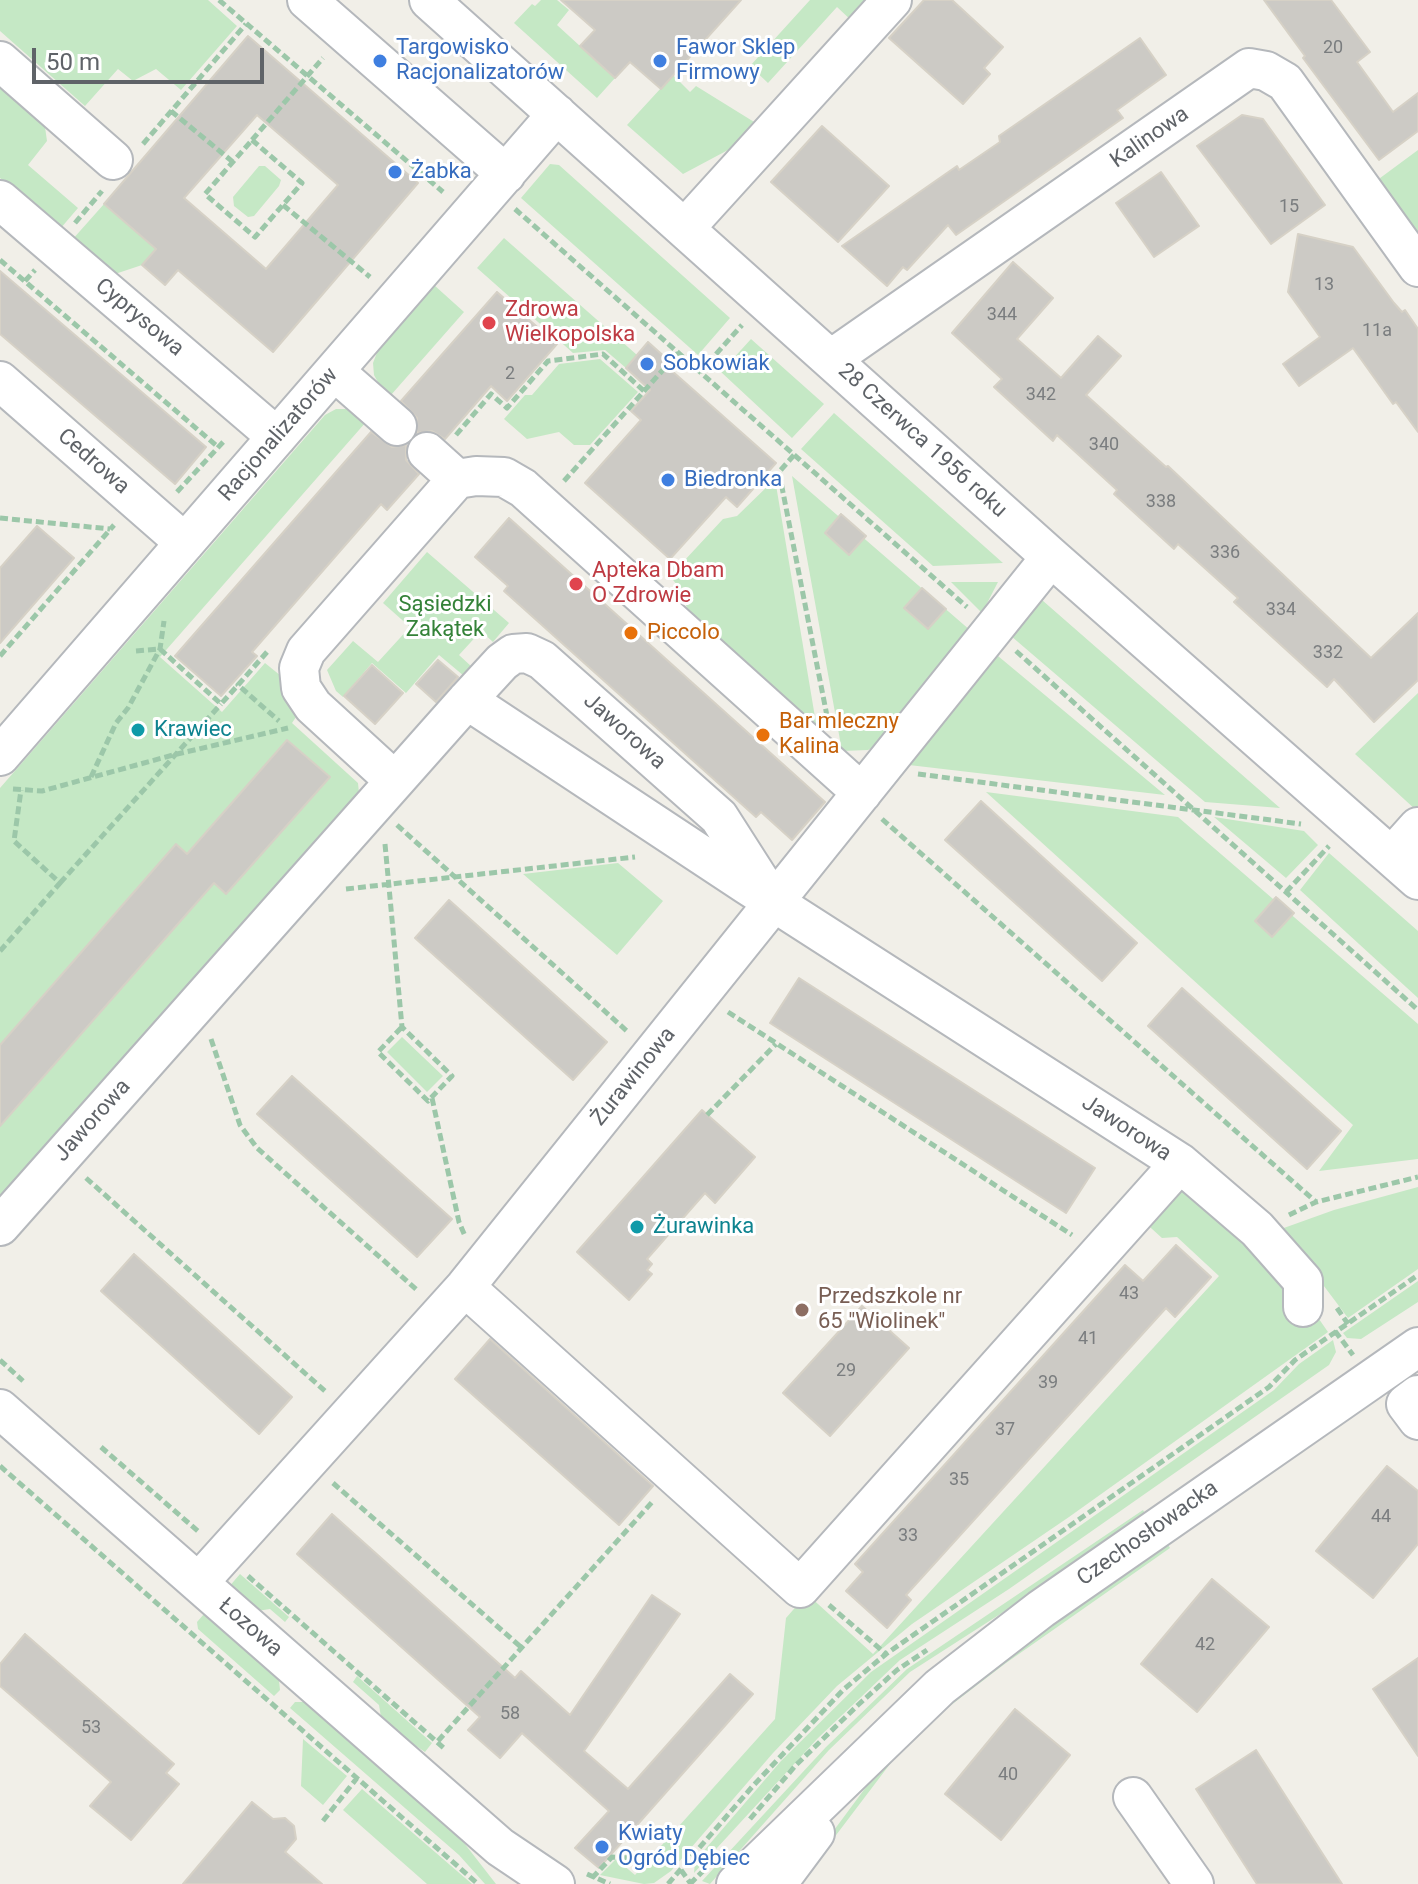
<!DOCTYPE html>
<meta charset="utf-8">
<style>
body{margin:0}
#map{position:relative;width:1418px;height:1884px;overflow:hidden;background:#f1efe8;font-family:Roboto,sans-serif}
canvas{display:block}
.scale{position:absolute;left:32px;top:48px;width:232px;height:36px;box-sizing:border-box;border:4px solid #5f6368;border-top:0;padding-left:10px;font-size:24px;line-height:28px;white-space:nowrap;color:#5f6368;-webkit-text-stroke:6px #fff;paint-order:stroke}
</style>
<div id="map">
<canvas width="1418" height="1884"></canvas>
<div class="scale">50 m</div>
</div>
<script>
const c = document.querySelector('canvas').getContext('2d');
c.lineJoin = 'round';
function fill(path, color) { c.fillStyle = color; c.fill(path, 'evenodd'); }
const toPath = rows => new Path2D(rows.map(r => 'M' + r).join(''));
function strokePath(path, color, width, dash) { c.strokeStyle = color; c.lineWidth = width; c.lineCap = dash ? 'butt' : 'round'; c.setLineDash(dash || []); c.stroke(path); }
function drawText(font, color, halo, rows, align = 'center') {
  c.font = font + ' Roboto,sans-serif'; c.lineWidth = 6; c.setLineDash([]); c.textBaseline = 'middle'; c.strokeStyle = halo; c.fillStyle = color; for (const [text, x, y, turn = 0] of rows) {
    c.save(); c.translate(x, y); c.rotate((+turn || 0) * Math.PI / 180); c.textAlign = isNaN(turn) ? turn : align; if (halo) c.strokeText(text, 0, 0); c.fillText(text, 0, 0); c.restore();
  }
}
fill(toPath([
 [0,0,208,0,237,26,181,90,156,69,133,81,118,69,85,106,0,31],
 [541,0,557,0,569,10,557,25,615,78,597,98,514,23,532,4,535,6],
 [810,0,872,0,853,22,837,7,768,83,750,66],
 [673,75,690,92,696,86,759,125,743,142,683,174,627,125],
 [0,88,45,127,47,141,28,165,78,208,60,229,0,178],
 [1418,150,1418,248,1372,184],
 [550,164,559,165,730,318,698,355,521,198],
 [259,166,265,166,281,180,279,186,254,216,248,217,234,206,233,197],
 [104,204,156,249,142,265,112,275,72,240],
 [504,238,637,355,626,368,605,350,573,353,477,268],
 [434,285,464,312,391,395,380,386,374,375,373,363,378,350],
 [751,339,824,404,792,438,721,372],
 [600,359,638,392,590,445,574,445,559,432,527,439,504,419,525,395,532,395,559,364],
 [336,409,346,409,356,413,366,422,160,657,222,712,265,663,281,676,302,708,292,723,358,783,359,793,0,1210,0,788,325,415],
 [834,413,1003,563,933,566,801,449],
 [792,476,971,631,888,739,868,750,842,751],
 [775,479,819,741,690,616,680,589,670,576,723,519,737,516],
 [427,552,509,623,493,642,481,631,459,655,472,667,464,676,439,655,406,693,372,663,343,697,336,691,327,670,353,641,378,662,410,627,383,603],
 [951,582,998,582,982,613],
 [1042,600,1280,808,1205,802,1011,636],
 [998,656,1165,795,909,765],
 [1418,693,1418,810,1417,811,1355,754],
 [986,792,1178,817,1418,1024,1418,1159,1319,1171,1353,1125],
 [1214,817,1304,831,1318,845,1286,878],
 [1329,853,1418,931,1418,998,1300,890],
 [618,863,663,901,617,955,523,874],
 [402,1037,443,1076,427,1092,387,1052],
 [1179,1176,1296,1286,1328,1332,1069,1517,912,1624,837,1686,773,1753,671,1871,654,1883,644,1884,600,1875,616,1859,635,1875,775,1719,786,1618,807,1594,873,1654,1219,1276,1177,1237,1162,1238,1141,1219],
 [1418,1187,1418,1269,1348,1318,1281,1229,1334,1210],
 [1418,1281,1418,1302,1361,1339,1347,1338,1343,1333],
 [1333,1340,1336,1352,1329,1365,1009,1589,900,1660,818,1738,694,1873,695,1861,781,1761,871,1672,1274,1390,1299,1364],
 [1143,1510,1146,1515,1019,1602,910,1672,829,1750,710,1884,702,1881,826,1747,907,1669],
 [1167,1543,1170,1548,1006,1663,942,1712,911,1740,893,1760,799,1884,794,1884,872,1779,908,1737,1025,1641],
 [240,1574,289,1617,285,1622,270,1609,257,1611,228,1588],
 [210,1613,278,1672,280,1690,274,1696,198,1629,197,1622,204,1614],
 [357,1676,432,1743,425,1752,382,1723,379,1705,353,1682],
 [295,1702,313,1702,454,1830,496,1884,485,1884,459,1855,290,1708],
 [303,1739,347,1776,323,1805,301,1786],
 [362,1789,472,1884,427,1884,343,1810]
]), '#c5e8c5');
const building = toPath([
 [561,0,741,0,661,89,630,62,615,78,580,46,595,30,561,0],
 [924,0,952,0,1003,47,984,68,990,74,963,104,889,38,924,0],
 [1264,0,1331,0,1370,52,1357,62,1393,112,1418,93,1418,131,1379,160,1303,58,1305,56,1264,0],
 [248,36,418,183,273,352,178,270,165,285,142,265,156,249,104,204,248,36],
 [257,115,338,185,266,269,184,198,257,115],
 [1140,38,1166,75,1117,110,1123,118,956,235,948,225,907,270,903,267,887,286,842,246,957,166,959,170,1000,142,999,136,1140,38],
 [1242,115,1263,119,1325,205,1271,244,1197,146,1242,115],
 [822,126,889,186,838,242,771,182,822,126],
 [1161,172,1199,226,1154,257,1116,203,1161,172],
 [1298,234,1353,247,1394,303,1402,312,1405,310,1418,329,1418,432,1396,402,1393,404,1353,348,1299,386,1283,364,1320,337,1288,292,1298,234],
 [1013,262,1053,298,1017,339,1061,378,1098,336,1121,356,1086,395,1166,467,1168,466,1371,658,1418,613,1418,680,1374,722,1334,679,1327,687,1234,602,1238,598,1178,544,1174,549,1114,494,1117,490,1057,435,1053,441,994,387,1002,379,952,333,1013,262],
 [0,271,206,447,175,484,0,334,0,271],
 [497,292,557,344,507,401,491,386,445,439,432,431,417,433,417,418,401,401,497,292],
 [648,342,667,359,663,363,776,463,737,507,726,497,670,559,585,483,641,420,631,411,650,390,626,368,648,342],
 [371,432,392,447,406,445,406,460,419,474,387,510,381,504,252,652,257,656,221,696,175,656,371,432],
 [841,514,866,536,849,555,825,533,841,514],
 [509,518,825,802,792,840,761,812,756,817,504,591,508,586,475,557,509,518],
 [37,526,74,558,0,643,0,568,37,526],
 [922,588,946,609,928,629,904,608,922,588],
 [438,660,458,677,436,702,416,684,438,660],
 [372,665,403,693,375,724,344,696,372,665],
 [287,740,330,777,226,894,214,883,0,1126,0,1045,176,844,187,854,287,740],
 [981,801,1137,943,1102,981,945,840,981,801],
 [1276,897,1294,913,1272,937,1255,921,1276,897],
 [449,900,607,1042,573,1080,415,938,449,900],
 [799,978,1095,1168,1066,1213,770,1023,799,978],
 [1182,988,1341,1131,1307,1169,1148,1026,1182,988],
 [292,1076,452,1219,417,1257,257,1114,292,1076],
 [702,1110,755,1157,715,1203,705,1193,647,1259,652,1264,647,1270,652,1274,629,1300,577,1252,702,1110],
 [1176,1245,1211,1277,1175,1317,1166,1308,906,1595,911,1600,887,1628,846,1591,863,1572,855,1564,1125,1265,1143,1281,1176,1245],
 [134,1254,292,1397,259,1434,101,1291,134,1254],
 [862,1306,909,1348,830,1436,783,1393,862,1306],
 [490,1339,653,1486,619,1525,455,1379,490,1339],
 [1387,1466,1418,1491,1418,1544,1373,1598,1316,1551,1387,1466],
 [332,1514,515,1678,521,1671,570,1715,652,1595,680,1614,584,1751,628,1789,730,1674,753,1694,599,1868,575,1848,609,1811,522,1733,500,1758,468,1730,480,1717,297,1554,332,1514],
 [1212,1579,1269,1627,1197,1712,1141,1664,1212,1579],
 [25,1634,174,1764,166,1773,179,1784,131,1840,90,1806,111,1782,0,1686,0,1664,25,1634],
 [1418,1658,1418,1756,1373,1689,1418,1658],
 [1015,1709,1070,1755,1001,1840,945,1794,1015,1709],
 [1256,1750,1342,1884,1257,1884,1196,1789,1256,1750],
 [252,1802,273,1819,285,1818,294,1826,296,1839,285,1852,322,1884,183,1884,252,1802]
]);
fill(building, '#cccac5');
strokePath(building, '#d6d1c6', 2);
const minor = toPath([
 [307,0,506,174],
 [429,0,1051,557,1418,880],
 [0,61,113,160],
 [0,200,277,437],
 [685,228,892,0],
 [831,359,1249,68,1266,71,1285,82,1418,267],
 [334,371,397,426],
 [0,381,185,543],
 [427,452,457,479],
 [467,700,747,885,1180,1163,1257,1229,1303,1281,1303,1307],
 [0,756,557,114],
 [395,781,313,706,301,688,299,668,306,651,457,479,476,476,504,477,523,488,862,793],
 [1392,856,1418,827],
 [0,1226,467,700,502,662,513,654,527,653,542,660,719,817,774,903],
 [465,1287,800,1588,1180,1163],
 [1418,1395,1406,1404,1418,1420],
 [0,1409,500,1847,555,1884],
 [199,1582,465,1287,1051,557],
 [1133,1797,1194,1884],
 [736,1884,940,1687,1041,1609,1418,1347],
 [777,1884,815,1833]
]);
strokePath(minor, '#b5b8bc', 42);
strokePath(toPath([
 [219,0,443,192],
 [171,111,233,162],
 [252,140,302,183,255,237,205,194,252,140],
 [252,140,323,58],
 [143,144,246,24],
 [283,205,370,277],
 [515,209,967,607],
 [75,223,102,191],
 [0,260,218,447],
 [25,281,35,270],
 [700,372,742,325],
 [456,435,491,394,507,408,548,361,603,354,644,391],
 [794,455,779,472,827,716],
 [564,481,678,353],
 [177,492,225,440],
 [0,518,110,529],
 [136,651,160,649,221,704,238,685],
 [1016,651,1418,1010],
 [267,652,238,685,279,721],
 [0,656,114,525],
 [918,774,1301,824],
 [91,777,116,723,128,708,160,649,164,621],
 [13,789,42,791,173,755,288,728],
 [882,819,1316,1202],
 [397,825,628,1032],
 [385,844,402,1027,452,1076,428,1101,378,1052,402,1027],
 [60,883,221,704],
 [346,889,635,857],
 [1286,892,1329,846],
 [0,951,60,883,14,841,21,790],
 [728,1012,1072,1235],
 [211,1039,240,1125,257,1148,418,1291],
 [432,1098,459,1222,465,1236],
 [707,1115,776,1044],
 [86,1178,326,1392],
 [1289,1215,1316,1202,1418,1177],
 [1337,1308,1348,1324],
 [1335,1331,1353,1355],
 [0,1360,23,1381],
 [101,1447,199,1532],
 [0,1466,478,1884],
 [333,1483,521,1647],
 [248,1576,445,1749],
 [829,1605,886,1654],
 [438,1741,654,1500],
 [750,1819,796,1765,858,1705,897,1670,927,1650],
 [323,1821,357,1778],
 [681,1870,691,1884],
 [587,1874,610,1884],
 [592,1878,612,1857,630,1858],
 [668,1884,752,1787,843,1690,886,1654,1269,1387,1295,1360,1418,1275],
 [690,1884,703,1871]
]), '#9cc7a9', 5, [8, 4]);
strokePath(minor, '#fff', 38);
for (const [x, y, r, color] of [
 [380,61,8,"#3f7fe0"],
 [660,61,8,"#3f7fe0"],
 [395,172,8,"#3f7fe0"],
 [489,323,8,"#e0444e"],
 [647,364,8,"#3f7fe0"],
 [668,480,8,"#3f7fe0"],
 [576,584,8,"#e0444e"],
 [631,633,8,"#e8710a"],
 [138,730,8,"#0f9aa8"],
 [763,735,8,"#e8710a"],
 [637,1227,8,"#0f9aa8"],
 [802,1310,8,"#8d6e63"],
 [602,1847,8,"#3f7fe0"]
]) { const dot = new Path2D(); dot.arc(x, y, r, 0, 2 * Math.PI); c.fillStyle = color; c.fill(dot); strokePath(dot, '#fff', 3); }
drawText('18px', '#7a7d7f', null, [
 ["20",1333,48],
 ["15",1289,207],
 ["13",1324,285],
 ["344",1002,315],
 ["11a",1377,331],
 ["2",510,374],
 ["342",1041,395],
 ["340",1104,445],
 ["338",1161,502],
 ["336",1225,553],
 ["334",1281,610],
 ["332",1328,653],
 ["43",1129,1294],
 ["41",1088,1339],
 ["29",846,1371],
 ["39",1048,1383],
 ["37",1005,1430],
 ["35",959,1480],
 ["44",1381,1517],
 ["33",908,1536],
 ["42",1205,1645],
 ["58",510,1714],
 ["53",91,1728],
 ["40",1008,1775]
]);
drawText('22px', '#366cbe', '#fff', [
 ["Targowisko",396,48],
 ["Racjonalizatorów",396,73],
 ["Fawor Sklep",676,48],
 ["Firmowy",676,73],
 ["Żabka",411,172],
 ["Sobkowiak",663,364],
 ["Biedronka",684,480],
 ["Kwiaty",618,1834],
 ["Ogród Dębiec",618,1859]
], 'left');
drawText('22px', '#5f6368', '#fff', [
 ["Kalinowa",1150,138,-35],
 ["Cyprysowa",139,318,40],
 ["Racjonalizatorów",279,435,-49],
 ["28 Czerwca 1956 roku",922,441,42],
 ["Cedrowa",93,462,41],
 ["Jaworowa",624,732,42],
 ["Żurawinowa",634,1077,-51],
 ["Jaworowa",93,1121,-48],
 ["Jaworowa",1126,1129,33],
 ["Czechosłowacka",1148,1534,-35],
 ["Łozowa",250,1628,41]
]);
drawText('22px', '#be3a42', '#fff', [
 ["Zdrowa",505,310],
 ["Wielkopolska",505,335],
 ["Apteka Dbam",592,571],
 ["O Zdrowie",592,596]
], 'left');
drawText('22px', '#348238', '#fff', [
 ["Sąsiedzki",445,605],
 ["Zakątek",445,630]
]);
drawText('22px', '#c56008', '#fff', [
 ["Piccolo",647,633],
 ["Bar mleczny",779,722],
 ["Kalina",779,747]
], 'left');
drawText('22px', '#0d838f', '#fff', [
 ["Krawiec",154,730],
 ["Żurawinka",653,1227]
], 'left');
drawText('22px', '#785e54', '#fff', [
 ["Przedszkole nr",818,1297],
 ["65 \"Wiolinek\"",818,1322]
], 'left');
</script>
